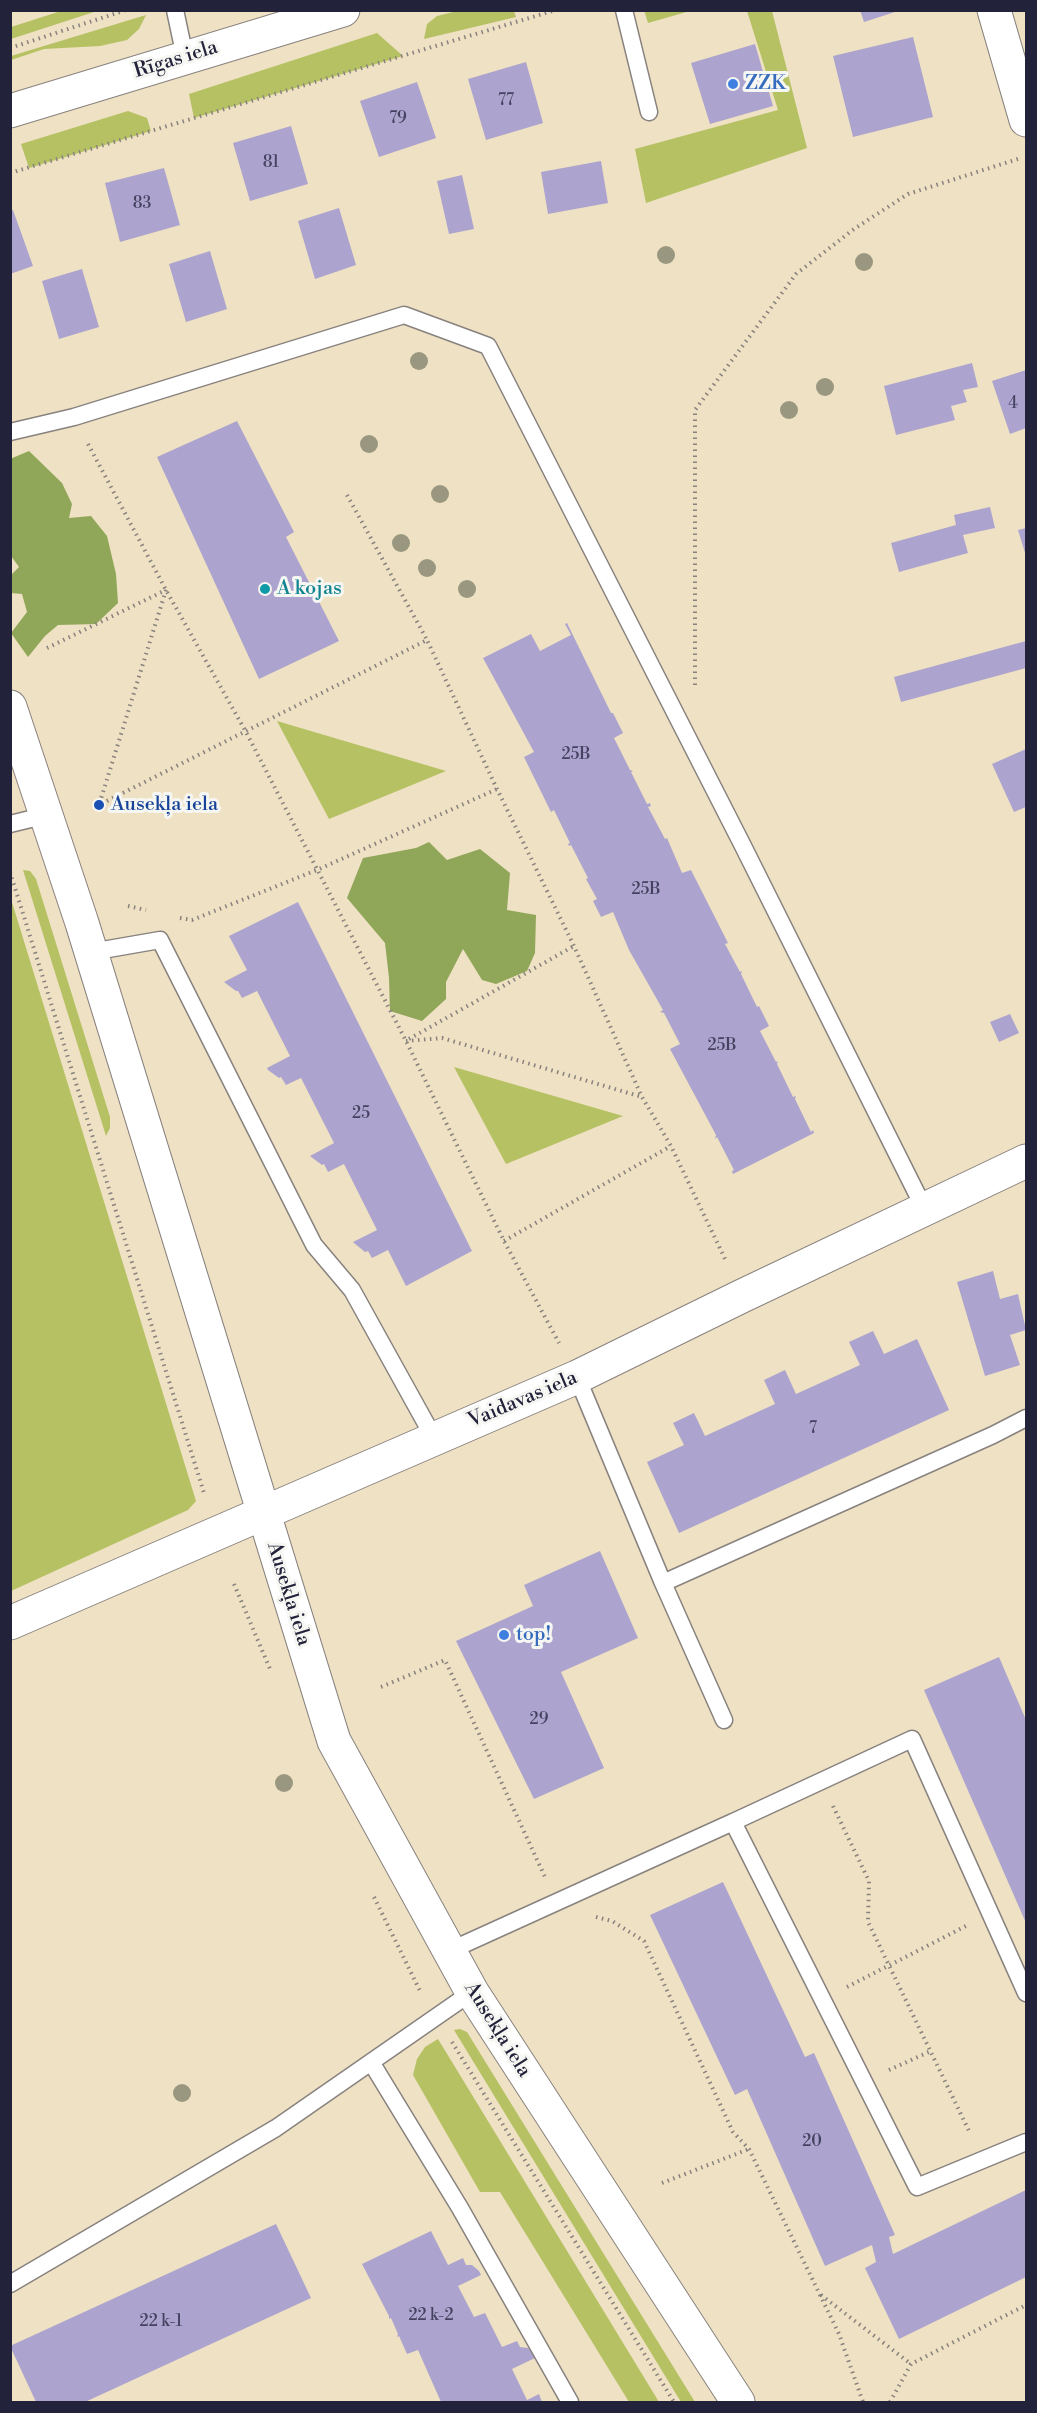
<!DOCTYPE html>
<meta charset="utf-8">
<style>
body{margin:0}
#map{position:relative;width:1037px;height:2413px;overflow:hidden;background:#efe1c3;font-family:"Libre Bodoni",serif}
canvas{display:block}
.frame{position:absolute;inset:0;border:12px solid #22223b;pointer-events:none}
</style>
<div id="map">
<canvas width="1037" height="2413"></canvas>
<div class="frame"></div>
</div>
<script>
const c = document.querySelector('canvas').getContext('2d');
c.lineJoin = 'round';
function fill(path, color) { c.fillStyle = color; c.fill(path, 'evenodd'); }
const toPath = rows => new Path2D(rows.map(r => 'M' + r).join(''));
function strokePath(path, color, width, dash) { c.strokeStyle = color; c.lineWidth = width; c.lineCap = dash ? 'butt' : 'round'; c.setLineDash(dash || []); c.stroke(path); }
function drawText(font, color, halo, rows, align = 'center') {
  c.font = font + ' "Libre Bodoni",serif'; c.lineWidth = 6; c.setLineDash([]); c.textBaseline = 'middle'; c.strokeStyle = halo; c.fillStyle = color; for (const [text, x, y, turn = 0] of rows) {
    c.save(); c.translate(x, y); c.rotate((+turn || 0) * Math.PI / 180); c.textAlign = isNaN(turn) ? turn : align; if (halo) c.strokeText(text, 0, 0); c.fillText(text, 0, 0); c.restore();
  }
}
fill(toPath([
 [644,10,690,10,690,11,648,23],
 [61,11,97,11,11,39,11,27],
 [457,11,514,11,516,17,424,39,427,24,437,16],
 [747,11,772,11,807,148,646,203,635,149,778,110],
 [146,15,139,29,127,40,100,46,44,49,11,60,11,56],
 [377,33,403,56,194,118,189,94],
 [128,111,147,118,151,131,29,168,21,144],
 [277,721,446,771,329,819],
 [23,870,30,871,36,879,110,1117,110,1128,106,1136],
 [11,899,196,1501,188,1510,11,1591],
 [454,1067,623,1116,506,1164],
 [460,2029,467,2032,695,2402,681,2402,454,2030],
 [438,2039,631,2356,659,2402,629,2402,500,2192,480,2192,413,2075,417,2059,425,2047]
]), '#b5c163');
fill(toPath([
 [29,451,62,483,72,504,69,518,91,516,107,536,116,574,118,603,96,624,58,625,45,636,28,657,11,633,27,612,22,594,11,593,11,575,19,567,11,556,10,459],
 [429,842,447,860,480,849,510,873,507,910,536,915,535,953,527,971,496,984,482,980,463,949,446,982,446,999,422,1021,390,1011,389,978,385,943,347,898,363,858,416,848]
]), '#90a759');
fill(toPath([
 [860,10,898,10,898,11,864,22],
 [913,37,933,117,853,137,833,56],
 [755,44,773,106,710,124,691,63],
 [526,62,543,123,486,140,468,79],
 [417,82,436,138,379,157,360,101],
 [291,126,308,184,250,201,233,143],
 [601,161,608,203,548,214,541,172],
 [164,168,180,225,120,242,105,183],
 [462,175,474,229,449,234,437,181],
 [339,208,356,265,315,279,298,221],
 [13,210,33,266,10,274,10,211],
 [210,251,227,309,186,322,169,264],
 [82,269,99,327,59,339,42,281],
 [972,363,978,387,963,390,967,402,951,406,955,420,896,435,884,386],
 [1026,370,1026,428,1010,434,992,381],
 [237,421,294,532,286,537,339,641,259,679,157,457],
 [990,507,995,528,963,535,968,553,899,572,891,543,956,525,954,515],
 [1026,528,1026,556,1018,530],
 [567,623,611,713,613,713,623,733,614,738,630,770,633,771,631,772,647,804,650,803,651,806,648,807,665,839,667,838,682,873,691,870,728,943,725,944,740,972,742,971,741,974,757,1007,759,1006,769,1026,760,1031,776,1062,778,1061,777,1064,793,1097,796,1096,795,1099,811,1132,813,1130,814,1133,733,1174,732,1171,734,1170,717,1137,715,1139,716,1135,670,1049,680,1044,664,1013,660,1012,663,1010,629,950,613,912,601,917,593,901,597,899,586,879,588,878,571,845,569,846,568,844,570,843,554,810,551,812,524,757,534,752,483,658,531,634,540,651,571,635,565,624],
 [1026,641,1026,668,901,702,894,677],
 [1026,749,1026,807,1014,812,992,764],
 [298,902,472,1251,406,1286,388,1250,372,1258,368,1251,365,1252,354,1243,353,1242,377,1230,344,1164,328,1172,324,1164,322,1165,310,1156,334,1143,301,1078,286,1085,281,1077,279,1078,268,1070,267,1068,290,1056,257,991,242,998,238,991,236,991,224,982,247,970,229,936],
 [1010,1014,1019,1033,999,1042,990,1022],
 [993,1271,1000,1299,1018,1294,1026,1330,1010,1335,1020,1365,985,1376,957,1282],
 [873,1331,884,1354,917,1339,949,1410,679,1533,647,1462,684,1445,673,1423,694,1413,705,1436,775,1404,764,1380,785,1370,796,1394,860,1365,849,1342],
 [600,1551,638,1638,561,1672,604,1768,534,1799,456,1641,533,1606,524,1585],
 [999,1657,1026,1720,1026,1923,924,1690],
 [723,1882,805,2057,814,2053,895,2235,889,2237,893,2254,1026,2190,1026,2277,899,2339,865,2268,876,2262,872,2245,825,2266,747,2089,735,2095,650,1915],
 [276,2224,311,2298,85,2402,36,2402,10,2346],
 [431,2231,448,2265,463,2258,466,2265,472,2265,479,2271,481,2275,458,2286,474,2317,485,2313,502,2347,517,2341,520,2347,528,2348,533,2353,535,2358,512,2369,527,2400,539,2394,542,2402,441,2402,418,2350,407,2354,399,2336,397,2337,398,2334,391,2318,389,2319,389,2316,362,2264]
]), '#aca4ce');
const lane = toPath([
 [175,10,185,57],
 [624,10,649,112],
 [10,432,74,417,404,315,488,346,743,846,925,1210],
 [10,824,47,815],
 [91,952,160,940,314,1245,352,1290,434,1438],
 [577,1377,663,1583,724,1720],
 [663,1583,993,1435,1026,1418],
 [449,1951,733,1822],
 [1026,1993,912,1739,733,1822,917,2187,1026,2142],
 [371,2062,460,2208,570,2402],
 [10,2284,276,2128,472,1992]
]);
const street = toPath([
 [994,10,1026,120],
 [10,1623,577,1377,742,1296,1026,1161]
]);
const secondary = toPath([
 [10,707,82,923,334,1741,472,1992,738,2402]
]);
const primary = toPath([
 [10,111,343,10]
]);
strokePath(lane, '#88827f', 19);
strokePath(street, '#88827f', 35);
strokePath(secondary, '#88827f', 35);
strokePath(primary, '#88827f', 35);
strokePath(toPath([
 [10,48,126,10],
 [10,173,556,10],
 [88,444,166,590,246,732,406,1041,504,1241,559,1343],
 [347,495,427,640],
 [166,590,99,805,427,640,497,789,574,946,642,1097,671,1146,726,1261],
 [47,648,166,590],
 [695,685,695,410,796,274,854,229,908,194,1021,158],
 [10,872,204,1493],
 [128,906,146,910],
 [180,918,192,920,317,870,497,789],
 [409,1039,574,946],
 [406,1041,442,1038,642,1097],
 [504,1241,671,1146],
 [234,1584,270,1669],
 [381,1687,445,1660,545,1877],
 [833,1806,869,1881,868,1922,970,2133],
 [374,1897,421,1993],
 [596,1917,612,1921,644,1941,733,2132,749,2149,839,2334,863,2402],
 [847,1987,966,1926],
 [452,2042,674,2402],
 [889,2070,931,2051],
 [662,2183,749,2149],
 [821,2295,911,2364],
 [890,2402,911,2364,1026,2305]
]), '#88827f', 4, [1.5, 4.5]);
strokePath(lane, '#fff', 16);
strokePath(street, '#fff', 33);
strokePath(secondary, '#fff', 33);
strokePath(primary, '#fff', 33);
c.fillStyle = '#9a9780';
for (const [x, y] of [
 [666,255],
 [864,262],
 [419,361],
 [825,387],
 [789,410],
 [369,444],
 [440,494],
 [401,543],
 [427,568],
 [467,589],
 [284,1783],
 [182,2093]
]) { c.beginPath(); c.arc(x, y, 9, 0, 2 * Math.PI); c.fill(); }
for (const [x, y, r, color] of [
 [733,84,6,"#3f7fe0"],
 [265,589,6,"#0f9aa8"],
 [99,805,6,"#1a4fb4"],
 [504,1635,6,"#3f7fe0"]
]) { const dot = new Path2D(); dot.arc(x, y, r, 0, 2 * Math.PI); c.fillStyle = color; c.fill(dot); strokePath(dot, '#f6f6f2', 2); }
drawText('16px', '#444260', null, [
 ["77",506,101],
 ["79",398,119],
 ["81",271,163],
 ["83",142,204],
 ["4",1013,404],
 ["25B",576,755],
 ["25B",646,890],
 ["25B",722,1046],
 ["25",361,1114],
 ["7",813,1429],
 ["29",539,1720],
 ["20",812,2142],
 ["22 k-2",431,2316],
 ["22 k-1",161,2322]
]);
drawText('20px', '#22223b', '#f6f6f2', [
 ["Rīgas iela",176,60,-17],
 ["Vaidavas iela",523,1400,-23],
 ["Ausekļa iela",288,1594,73],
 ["Ausekļa iela",497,2030,58]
]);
drawText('20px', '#366cbe', '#f6f6f2', [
 ["ZZK",745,84],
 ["top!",516,1635]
], 'left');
drawText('20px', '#0d838f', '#f6f6f2', [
 ["A kojas",277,589]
], 'left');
drawText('20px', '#164399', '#f6f6f2', [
 ["Ausekļa iela",111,805]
], 'left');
</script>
